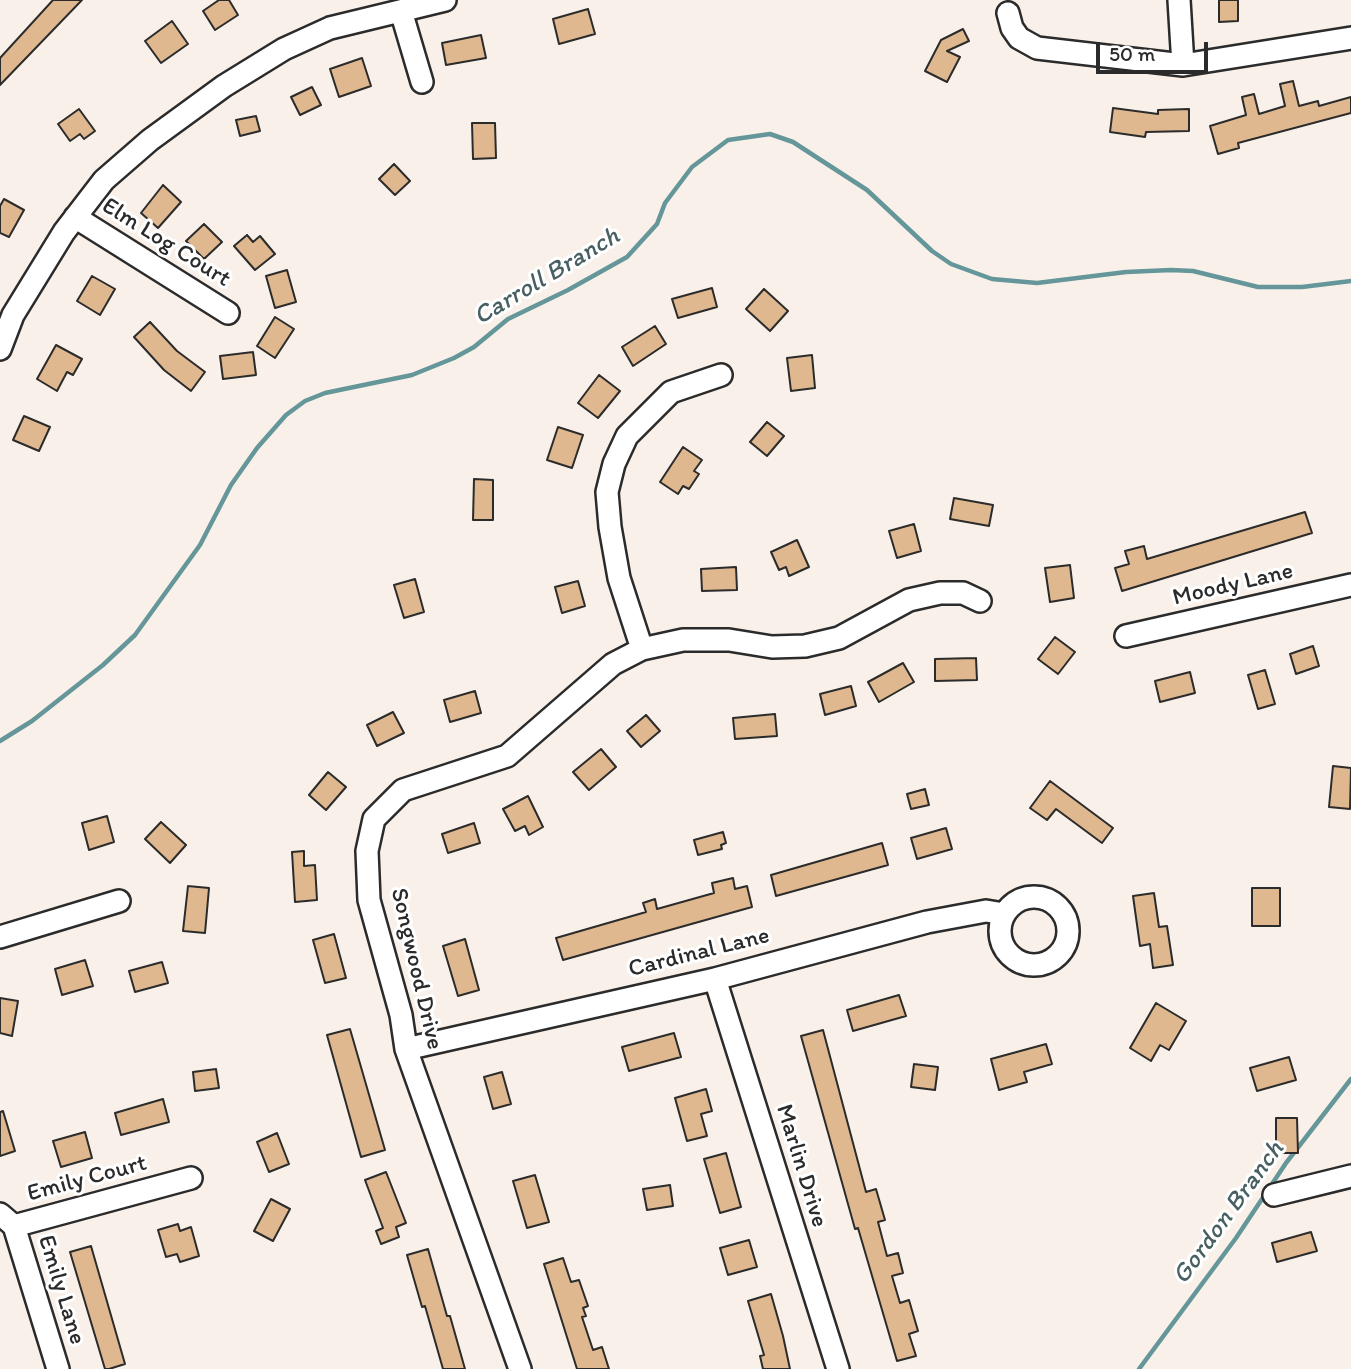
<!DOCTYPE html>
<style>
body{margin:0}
#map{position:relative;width:1351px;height:1369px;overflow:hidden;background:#f9f1e9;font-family:Itim,sans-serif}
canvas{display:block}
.scale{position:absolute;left:1096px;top:42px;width:112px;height:32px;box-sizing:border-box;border:4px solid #2b2b2b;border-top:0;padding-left:9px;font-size:21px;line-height:24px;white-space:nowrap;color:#2b2b2b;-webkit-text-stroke:5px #fff;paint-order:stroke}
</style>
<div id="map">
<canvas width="1351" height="1369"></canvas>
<div class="scale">50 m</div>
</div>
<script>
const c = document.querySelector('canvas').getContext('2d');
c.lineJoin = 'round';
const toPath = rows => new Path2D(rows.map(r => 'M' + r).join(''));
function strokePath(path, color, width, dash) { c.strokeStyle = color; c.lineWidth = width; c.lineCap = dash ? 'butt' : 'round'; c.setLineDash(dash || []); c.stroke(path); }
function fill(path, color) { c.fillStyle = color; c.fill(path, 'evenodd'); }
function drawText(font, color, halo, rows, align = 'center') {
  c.font = font + ' Itim,sans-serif'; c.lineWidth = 6; c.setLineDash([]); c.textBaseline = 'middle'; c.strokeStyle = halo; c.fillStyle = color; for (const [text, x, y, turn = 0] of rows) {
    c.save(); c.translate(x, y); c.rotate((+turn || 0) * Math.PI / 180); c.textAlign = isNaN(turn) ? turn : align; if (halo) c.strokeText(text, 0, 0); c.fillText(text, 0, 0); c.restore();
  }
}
strokePath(toPath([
 [0,741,32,721,103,665,135,635,200,545,231,485,257,448,286,415,305,401,325,393,412,375,454,358,474,347,508,319,568,290,627,257,657,224,665,203,692,167,728,140,770,134,793,142,867,190,932,251,951,264,992,279,1037,283,1126,272,1171,270,1193,271,1258,287,1302,287,1351,281],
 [1139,1369,1236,1238,1286,1163,1351,1079]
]), '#65969a', 4.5);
const building = toPath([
 [53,0,82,0,0,85,0,58,53,0],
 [219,0,229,0,238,15,215,30,203,11,219,0],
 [1219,0,1238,0,1238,21,1219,22,1219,0],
 [588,9,595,34,559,44,553,19,588,9],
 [172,21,188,44,161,63,145,41,172,21],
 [963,29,969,41,947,51,960,57,947,82,925,71,941,40,963,29],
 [481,35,486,58,446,65,442,43,481,35],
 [362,58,371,86,339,97,330,69,362,58],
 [1293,81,1299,106,1318,101,1319,106,1351,97,1351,113,1238,143,1239,148,1218,154,1210,126,1246,115,1242,97,1254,94,1259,114,1285,106,1280,84,1293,81],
 [312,87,321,105,300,115,291,97,312,87],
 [1113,108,1158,114,1158,110,1189,109,1189,131,1146,132,1145,137,1110,132,1113,108],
 [79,109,95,131,84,139,80,134,70,141,58,124,79,109],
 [256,116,260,131,240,136,236,120,256,116],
 [472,123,495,123,496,158,473,159,472,123],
 [394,164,410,181,395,195,379,179,394,164],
 [163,185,181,202,158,228,141,213,163,185],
 [4,199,24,210,9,237,0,233,0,206,4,199],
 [204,224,222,242,204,259,186,241,204,224],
 [247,235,253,242,260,236,275,254,255,270,234,246,247,235],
 [287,270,296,302,275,308,266,276,287,270],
 [92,276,115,289,100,315,77,301,92,276],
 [712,288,717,307,678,318,672,299,712,288],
 [764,289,788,311,770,331,746,309,764,289],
 [275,317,294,329,275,358,257,346,275,317],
 [150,322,177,351,205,372,191,391,164,370,134,337,150,322],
 [655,326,666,344,633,366,622,347,655,326],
 [56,345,82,359,73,375,67,372,57,391,37,379,56,345],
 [253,352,256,375,223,379,220,356,253,352],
 [812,355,815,388,791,391,787,358,812,355],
 [599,375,620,391,598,418,578,403,599,375],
 [24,416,50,427,39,451,13,440,24,416],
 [767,422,784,436,767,456,750,442,767,422],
 [558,427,583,435,572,468,547,460,558,427],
 [683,447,702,460,694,471,699,474,689,489,683,486,678,494,660,482,683,447],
 [474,479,493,480,493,520,473,520,474,479],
 [954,498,993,505,989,526,950,519,954,498],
 [1305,512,1312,533,1122,591,1115,568,1129,564,1125,551,1144,546,1147,559,1305,512],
 [914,524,921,551,897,558,889,531,914,524],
 [797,540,809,567,789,576,786,567,779,570,771,552,797,540],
 [1070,565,1074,598,1050,602,1045,568,1070,565],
 [736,567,737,590,702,591,701,569,736,567],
 [415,579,424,612,404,618,394,585,415,579],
 [578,581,585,606,562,613,555,587,578,581],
 [1055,637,1075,652,1058,674,1038,659,1055,637],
 [1313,646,1319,666,1296,674,1290,654,1313,646],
 [976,658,977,680,935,681,935,659,976,658],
 [903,663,914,682,879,702,868,682,903,663],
 [1265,670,1275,704,1258,709,1248,675,1265,670],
 [1190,672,1195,693,1160,702,1155,681,1190,672],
 [851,686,856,706,825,715,820,694,851,686],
 [475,691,481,713,450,722,444,700,475,691],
 [393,712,404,733,377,746,367,725,393,712],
 [775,714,777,736,735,739,733,718,775,714],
 [646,715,660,731,641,747,627,731,646,715],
 [601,749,616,767,589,790,573,772,601,749],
 [1333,766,1351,768,1350,809,1329,807,1333,766],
 [328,772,346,787,326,810,309,795,328,772],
 [1050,781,1113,828,1102,843,1056,809,1047,820,1030,808,1050,781],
 [925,789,929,805,911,809,907,794,925,789],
 [528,796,543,827,529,835,525,826,515,831,503,809,528,796],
 [107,816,114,842,89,850,82,823,107,816],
 [161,822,186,845,170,863,145,839,161,822],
 [474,823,480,843,448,853,442,834,474,823],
 [946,828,952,849,917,859,911,838,946,828],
 [723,832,726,843,721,845,722,849,698,855,694,840,723,832],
 [882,843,888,865,776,896,771,875,882,843],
 [304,851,304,866,315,865,317,900,295,902,292,852,304,851],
 [733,878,735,889,747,886,752,907,563,960,556,938,646,912,643,903,655,899,657,909,714,893,712,883,733,878],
 [188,886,209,888,205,933,183,931,188,886],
 [1252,888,1280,888,1280,926,1252,926,1252,888],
 [1154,893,1159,927,1167,926,1173,965,1153,968,1150,944,1140,946,1133,896,1154,893],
 [334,934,346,978,325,983,313,940,334,934],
 [465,939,479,990,458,996,443,946,465,939],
 [85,960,93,986,62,995,55,969,85,960],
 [162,962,168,983,135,992,129,971,162,962],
 [899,995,906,1016,853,1031,847,1010,899,995],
 [0,998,18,1001,12,1036,0,1033,0,998],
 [1156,1003,1186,1021,1169,1050,1160,1045,1151,1061,1130,1048,1156,1003],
 [350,1029,385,1150,361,1157,327,1035,350,1029],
 [823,1030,866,1192,876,1189,885,1220,878,1222,887,1256,898,1253,903,1273,892,1276,900,1303,909,1300,918,1331,909,1334,916,1356,897,1361,858,1228,855,1229,801,1036,823,1030],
 [674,1033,681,1057,629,1071,622,1047,674,1033],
 [1046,1044,1052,1064,1024,1072,1027,1082,999,1090,991,1059,1046,1044],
 [1289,1057,1296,1080,1257,1091,1250,1068,1289,1057],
 [914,1064,938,1067,935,1090,911,1087,914,1064],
 [216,1069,219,1088,195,1091,193,1072,216,1069],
 [502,1072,511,1104,493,1109,484,1077,502,1072],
 [706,1089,712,1111,701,1114,707,1136,687,1141,675,1098,706,1089],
 [163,1099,169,1122,121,1135,115,1113,163,1099],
 [3,1111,15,1151,0,1156,0,1112,3,1111],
 [1276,1118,1297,1118,1298,1153,1276,1153,1276,1118],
 [85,1132,92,1158,61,1167,53,1141,85,1132],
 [277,1133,289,1164,269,1172,257,1142,277,1133],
 [726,1153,741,1207,720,1213,704,1159,726,1153],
 [386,1172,406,1223,396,1227,399,1237,381,1244,376,1231,383,1228,365,1180,386,1172],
 [535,1175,549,1222,527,1228,513,1181,535,1175],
 [670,1185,673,1206,647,1210,643,1189,670,1185],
 [271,1199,290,1209,273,1241,254,1231,271,1199],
 [178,1224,180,1231,191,1227,199,1256,180,1262,177,1254,166,1257,158,1230,178,1224],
 [1311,1232,1317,1251,1277,1262,1272,1243,1311,1232],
 [749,1240,757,1267,728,1275,720,1248,749,1240],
 [91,1246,125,1364,109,1369,105,1369,70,1252,91,1246],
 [428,1249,447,1316,450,1316,465,1369,443,1369,425,1306,422,1307,407,1255,428,1249],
 [563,1258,571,1282,579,1280,588,1306,583,1308,586,1316,582,1317,593,1350,602,1347,609,1369,577,1369,544,1264,563,1258],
 [771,1294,783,1336,790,1369,763,1369,760,1356,764,1355,748,1301,771,1294]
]);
fill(building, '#dfb890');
strokePath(building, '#2b2b2b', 2);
const minor = toPath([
 [1179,0,1183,65],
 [401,11,422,82],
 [1008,13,1012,28,1019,38,1037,48,1183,65,1351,38],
 [75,217,228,313],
 [0,349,13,315,64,232,104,180,150,140,224,86,284,49,330,28,445,0],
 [1126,636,1351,585],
 [642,649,619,578,610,527,607,492,614,464,627,436,671,392,721,375],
 '1000 931a34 34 0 1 1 68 0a34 34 0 1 1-68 0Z',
 [0,937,119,901],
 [715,979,838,1369],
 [406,1049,715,979,927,922,986,911,1004,914],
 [1274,1195,1351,1176],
 [0,1214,14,1226,191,1178],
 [14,1226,58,1369],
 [520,1369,406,1049,401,1015,369,900,367,851,374,819,403,790,507,756,613,664,642,649,683,640,729,640,772,647,805,646,839,638,909,600,940,593,963,593,980,601]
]);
strokePath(minor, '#2b2b2b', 26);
strokePath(minor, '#fff', 21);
drawText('24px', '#2b2b2b', '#fff', [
 ["Elm Log Court",166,243,32],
 ["Moody Lane",1233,585,-13],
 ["Cardinal Lane",699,953,-14],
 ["Songwood Drive",416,969,77],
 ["Marlin Drive",801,1166,73],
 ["Emily Court",87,1179,-15],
 ["Emily Lane",61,1290,73]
]);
drawText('italic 26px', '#486062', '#fff', [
 ["Carroll Branch",547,277,-31],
 ["Gordon Branch",1229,1213,-54]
]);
</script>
